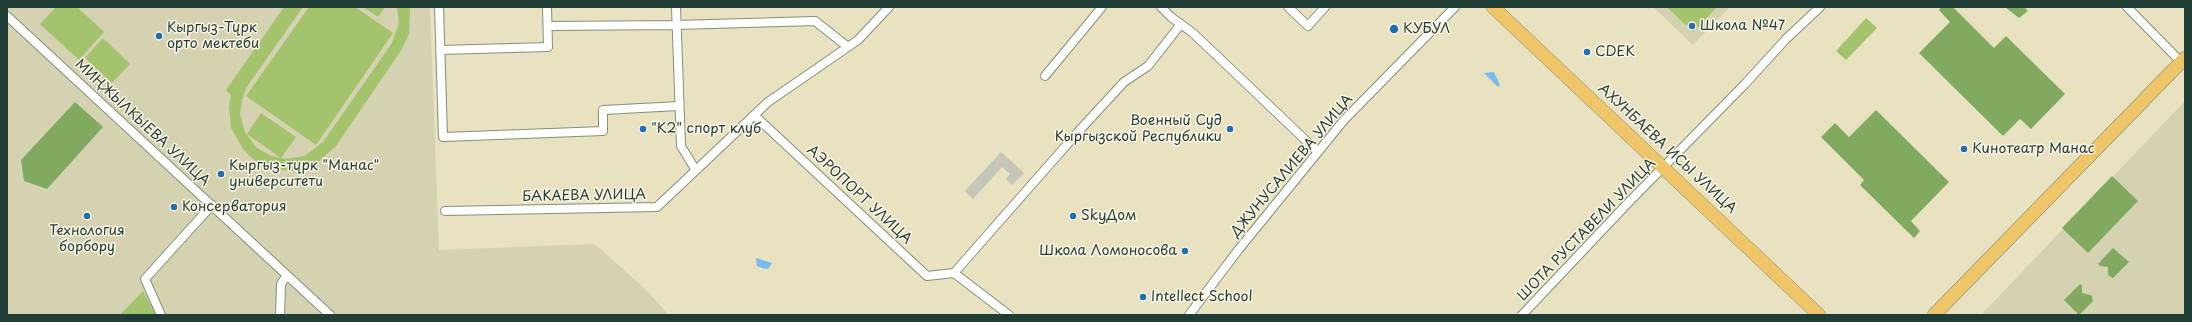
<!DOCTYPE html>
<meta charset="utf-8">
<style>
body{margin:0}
#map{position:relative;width:2192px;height:322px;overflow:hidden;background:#e8e2c0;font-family:"Playpen Sans",sans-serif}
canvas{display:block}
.frame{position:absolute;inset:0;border:8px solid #1f3d34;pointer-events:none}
</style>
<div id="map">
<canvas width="2192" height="322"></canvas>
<div class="frame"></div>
</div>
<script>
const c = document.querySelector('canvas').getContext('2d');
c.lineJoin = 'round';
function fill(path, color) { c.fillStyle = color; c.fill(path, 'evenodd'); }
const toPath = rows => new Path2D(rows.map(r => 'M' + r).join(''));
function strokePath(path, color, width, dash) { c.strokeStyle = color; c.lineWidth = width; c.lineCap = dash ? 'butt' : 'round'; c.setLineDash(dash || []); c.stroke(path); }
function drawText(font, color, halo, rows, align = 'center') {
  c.font = font + ' "Playpen Sans",sans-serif'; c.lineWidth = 3; c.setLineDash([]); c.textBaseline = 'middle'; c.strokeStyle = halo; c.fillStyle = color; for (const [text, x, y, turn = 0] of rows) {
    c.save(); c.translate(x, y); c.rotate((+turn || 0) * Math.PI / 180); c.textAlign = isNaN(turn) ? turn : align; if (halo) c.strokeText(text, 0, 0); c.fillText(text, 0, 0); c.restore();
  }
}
fill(toPath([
 [7,7,430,7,439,250,590,244,596,245,646,290,669,315,7,315],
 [1653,7,1730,7,1693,45],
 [2185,101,2185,315,1981,315]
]), '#d5d2b2');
fill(toPath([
 [1001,152,1024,173,1012,185,1006,179,1010,174,1002,167,973,199,965,191]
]), '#c5c5b8');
fill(toPath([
 [56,7,77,7,104,32,79,60,40,24],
 [284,7,303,7,246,88,242,101,240,114,245,132,256,147,271,156,285,159,305,156,323,142,392,43,399,23,397,7,409,7,410,10,409,34,402,49,336,146,317,163,295,171,280,170,265,166,253,159,243,149,231,128,229,107,231,95,226,90],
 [309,7,355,7,393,33,316,145,246,96],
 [363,7,385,7,378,17],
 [1667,7,1717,7,1693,32],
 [1866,18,1877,28,1846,60,1836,51],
 [103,38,130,64,112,83,85,58],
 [261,113,296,137,281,158,247,134],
 [143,291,156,315,120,315]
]), '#a3c36c');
fill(toPath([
 [1941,7,1953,7,1994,48,2006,36,2065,94,2031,129,2020,119,2003,136,1919,53,1950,22,1939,10],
 [2005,7,2024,7,2028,11,2019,18],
 [75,102,103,127,47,189,24,181,21,160],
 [1876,110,1949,182,1911,221,1920,231,1914,238,1860,185,1864,180,1821,137,1835,123,1849,137],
 [2112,176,2138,201,2088,253,2062,228],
 [2113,248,2129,262,2113,278,2108,275,2108,267,2100,266,2098,264],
 [2080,284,2082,286,2082,293,2093,296,2092,297,2093,301,2079,315,2064,300]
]), '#82a960');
fill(toPath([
 [1494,72,1500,85,1498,87,1484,73],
 [756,258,772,263,768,269,762,268,757,266]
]), '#79b9ed');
const street = toPath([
 [439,7,443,137,603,131,603,110,679,106],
 [676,7,681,146,695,169],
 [1161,7,1171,17,1193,33,1318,152],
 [1288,7,1308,26,1325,7],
 [2127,7,2183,64],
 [7,16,330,315],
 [548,26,677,25,815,21,848,47],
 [440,50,548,47,547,7],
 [1045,76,1102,7],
 [754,115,927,276,954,273],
 [445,211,657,207,768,102,858,40,889,7],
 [954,273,1078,132,1124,82,1148,66,1181,24],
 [954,273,1009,315],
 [161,315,145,279,212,205],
 [280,315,281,284,287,275],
 [1189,315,1239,249,1344,120,1455,7],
 [1522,315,1626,205,1745,84,1786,39,1820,7]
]);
const primary = toPath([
 [1493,7,1819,315],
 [1934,315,2185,58]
]);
strokePath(street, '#84907a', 10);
strokePath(primary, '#84907a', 14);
strokePath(street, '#fff', 8);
strokePath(primary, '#eec569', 13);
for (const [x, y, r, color] of [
 [1692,26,4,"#1f6fb2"],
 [1394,29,5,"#1f6fb2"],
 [159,36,4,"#1f6fb2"],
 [1587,52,4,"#1f6fb2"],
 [643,129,4,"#1f6fb2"],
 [1230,129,4,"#1f6fb2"],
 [1964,149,4,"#1f6fb2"],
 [221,174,4,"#1f6fb2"],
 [174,207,4,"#1f6fb2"],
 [87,216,4,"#1f6fb2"],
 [1073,216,4,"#1f6fb2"],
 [1185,251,4,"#1f6fb2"],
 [1143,297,4,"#1f6fb2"]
]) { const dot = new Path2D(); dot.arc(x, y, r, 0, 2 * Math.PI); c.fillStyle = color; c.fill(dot); strokePath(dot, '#fcf5e5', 1.5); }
drawText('14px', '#1f3d34', '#fcf5e5', [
 ["Школа №47",1700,26],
 ["Кыргыз-Түрк",167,28],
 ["орто мектеби",167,44],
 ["КУБУЛ",1403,29],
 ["CDEK",1595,52],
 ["Военный Суд",1222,121,"right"],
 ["Кыргызской Республики",1222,137,"right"],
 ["\"К2\" спорт клуб",651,129],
 ["Кинотеатр Манас",1972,149],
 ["Кыргыз-түрк \"Манас\"",229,166],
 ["университети",229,182],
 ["Консерватория",182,207],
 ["SkyДом",1081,216],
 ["Технология",87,231,"center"],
 ["борбору",87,247,"center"],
 ["Школа Ломоносова",1177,251,"right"],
 ["Intellect School",1151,297]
], 'left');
drawText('14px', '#1f3d34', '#fcf5e5', [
 ["МИҢЖЫЛКЫЕВА УЛИЦА",142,123,43],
 ["АХУНБАЕВА ИСЫ УЛИЦА",1667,149,43],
 ["ДЖУНУСАЛИЕВА УЛИЦА",1292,166,-50],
 ["АЭРОПОРТ УЛИЦА",859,195,43],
 ["БАКАЕВА УЛИЦА",584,196,-1],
 ["ШОТА РУСТАВЕЛИ УЛИЦА",1587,230,-46]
]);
</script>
